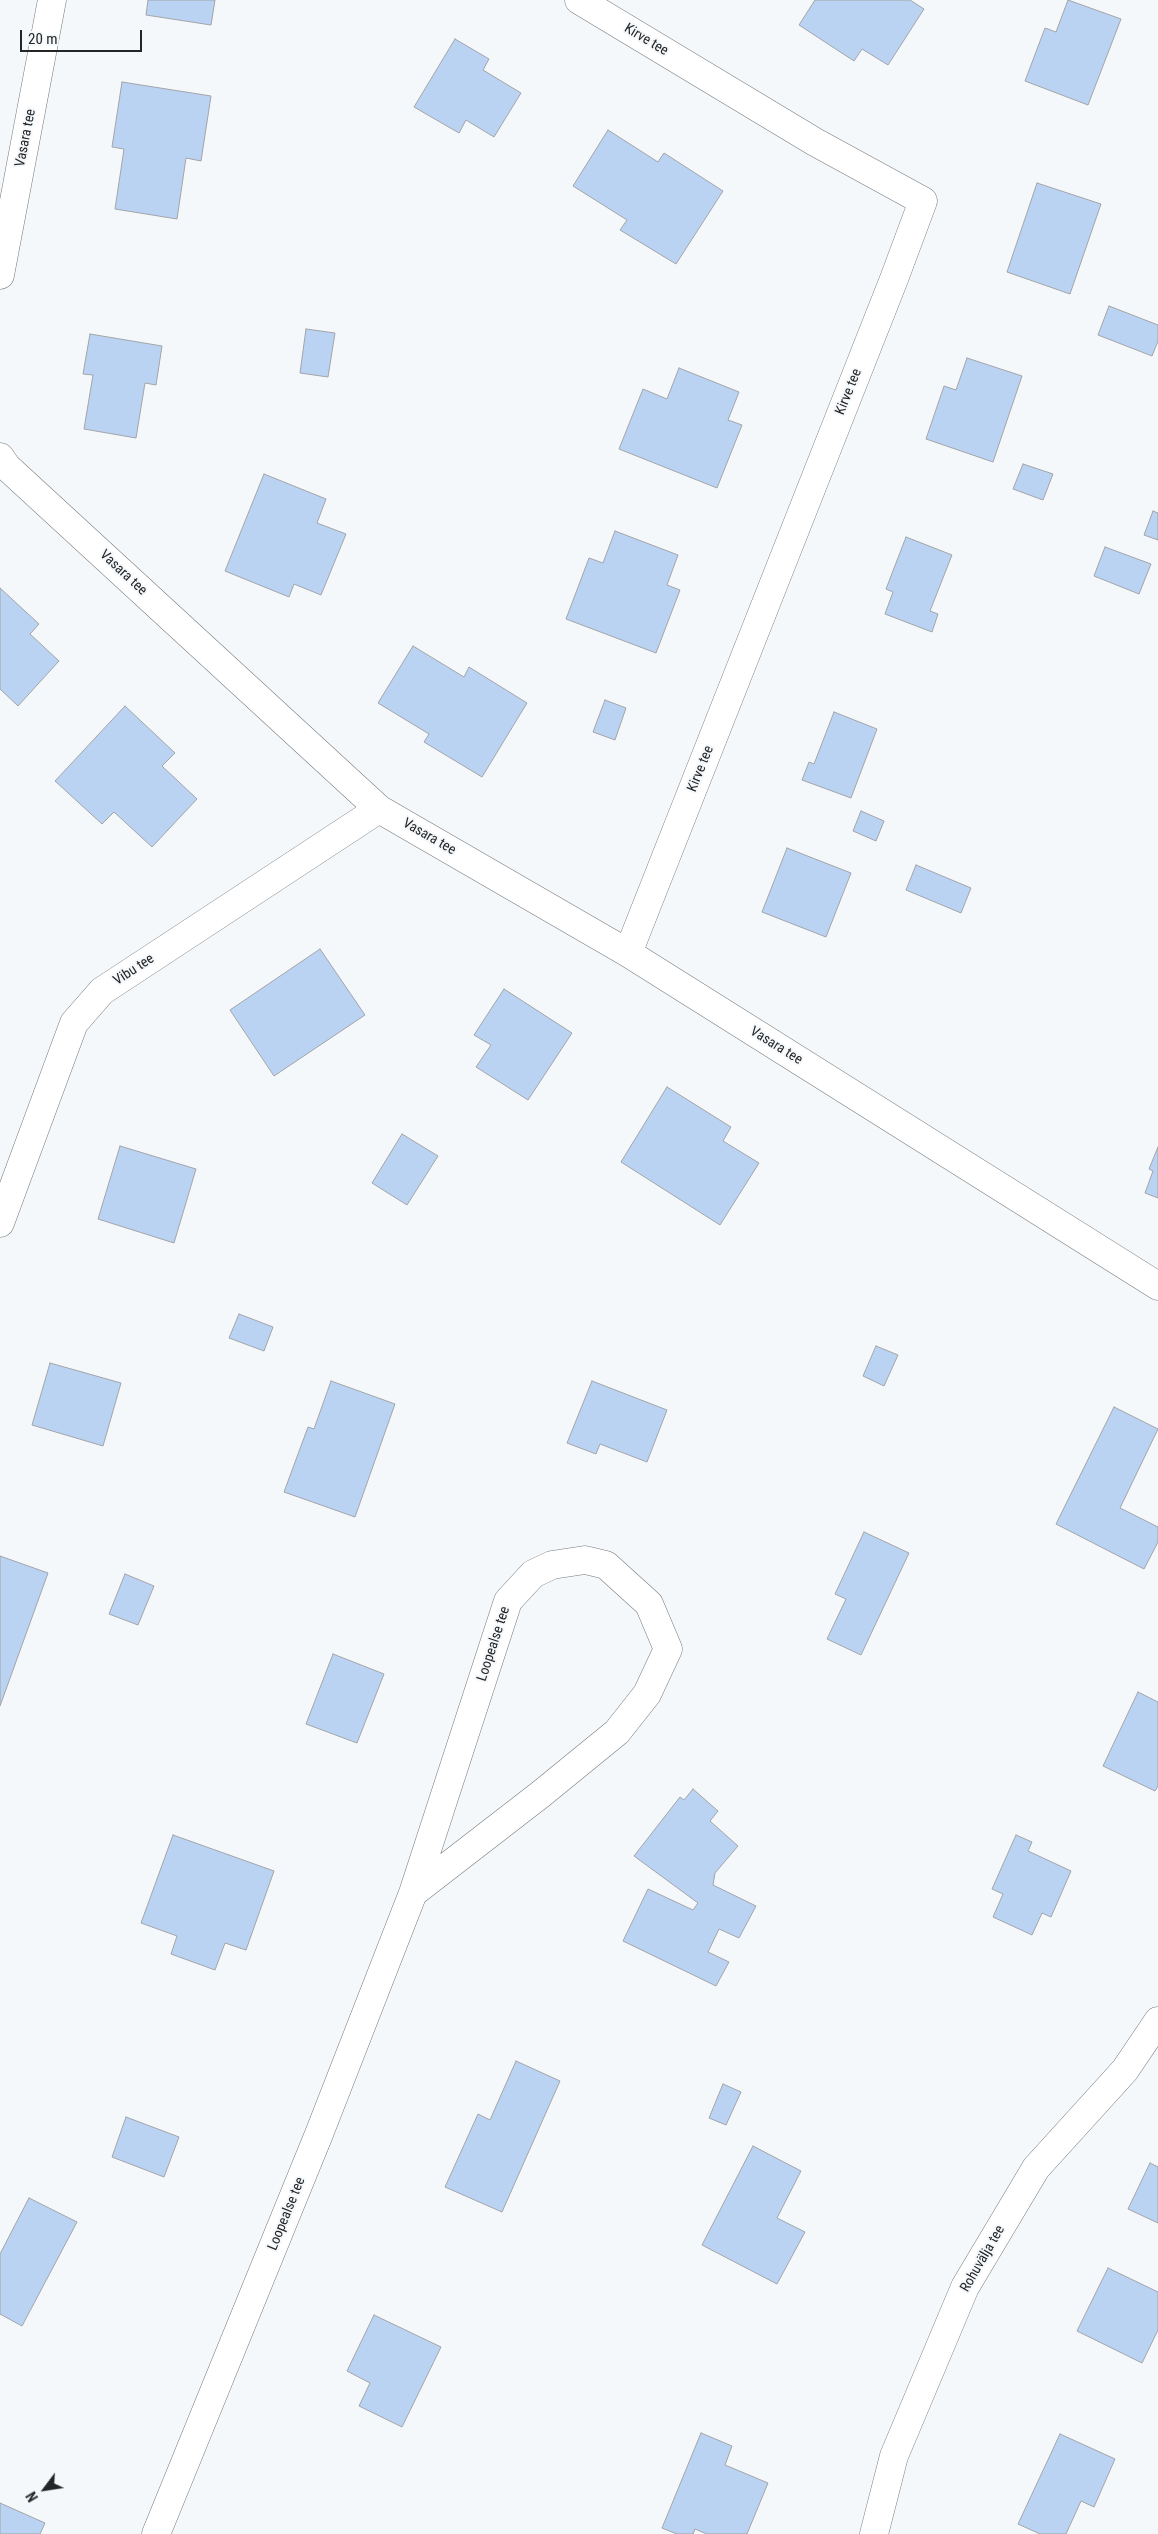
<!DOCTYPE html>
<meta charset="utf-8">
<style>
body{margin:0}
#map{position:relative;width:1158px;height:2534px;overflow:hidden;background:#f5f8fb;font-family:"Roboto Condensed",sans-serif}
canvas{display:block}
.north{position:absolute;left:20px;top:2464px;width:50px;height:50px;-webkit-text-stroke:4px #f5f8fb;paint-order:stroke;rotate:239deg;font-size:14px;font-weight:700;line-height:20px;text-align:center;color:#242526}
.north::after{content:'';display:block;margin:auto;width:18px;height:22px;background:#242526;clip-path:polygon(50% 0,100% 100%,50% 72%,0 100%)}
.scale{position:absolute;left:20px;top:30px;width:122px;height:22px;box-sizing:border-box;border:2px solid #242526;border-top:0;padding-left:6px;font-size:15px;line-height:18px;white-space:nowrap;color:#242526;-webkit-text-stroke:4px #f5f8fb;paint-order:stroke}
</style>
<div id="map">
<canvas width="1158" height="2534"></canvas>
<div class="north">N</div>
<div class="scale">20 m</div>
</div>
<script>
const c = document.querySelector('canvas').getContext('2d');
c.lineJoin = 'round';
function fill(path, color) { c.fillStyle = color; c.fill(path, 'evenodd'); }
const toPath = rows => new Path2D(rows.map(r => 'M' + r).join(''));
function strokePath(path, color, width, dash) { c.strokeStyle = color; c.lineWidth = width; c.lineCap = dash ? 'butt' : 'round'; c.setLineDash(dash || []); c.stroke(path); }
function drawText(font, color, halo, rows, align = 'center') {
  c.font = font + ' "Roboto Condensed",sans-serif'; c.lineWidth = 4; c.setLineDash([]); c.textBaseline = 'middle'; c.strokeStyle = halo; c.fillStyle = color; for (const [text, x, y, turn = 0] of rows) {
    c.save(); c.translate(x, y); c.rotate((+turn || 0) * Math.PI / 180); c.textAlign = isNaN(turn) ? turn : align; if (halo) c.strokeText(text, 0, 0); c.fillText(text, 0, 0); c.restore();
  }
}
const building = toPath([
 [148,0,215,0,211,25,146,15,148,0],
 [815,0,910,0,924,9,888,65,862,49,854,61,799,25,815,0],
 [1068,0,1121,19,1088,105,1025,81,1045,28,1056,32,1068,0],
 [455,39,489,59,483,70,521,93,494,137,466,120,459,133,414,107,455,39],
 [122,82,211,96,201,161,186,158,177,219,115,209,124,149,112,147,122,82],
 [608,130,658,162,664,153,723,191,676,264,620,230,627,220,573,186,608,130],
 [1037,183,1101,204,1070,294,1007,272,1037,183],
 [1109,306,1158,325,1158,341,1152,356,1098,335,1109,306],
 [306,329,335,333,328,377,300,373,306,329],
 [90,334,162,346,156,385,145,383,136,438,84,429,93,375,83,374,90,334],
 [967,358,1022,376,993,462,926,439,944,386,956,390,967,358],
 [679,368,739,392,728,420,742,425,717,488,619,449,643,389,667,399,679,368],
 [1023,464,1053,474,1043,500,1013,489,1023,464],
 [264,474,326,499,317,523,346,534,321,595,294,584,289,597,225,571,264,474],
 [1153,511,1158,513,1158,540,1144,535,1153,511],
 [615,531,678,555,667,585,680,590,656,653,566,619,589,558,603,563,615,531],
 [906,537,952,555,930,611,938,614,932,632,885,614,893,592,886,589,906,537],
 [1105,547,1151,564,1139,594,1094,576,1105,547],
 [0,588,39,624,30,634,59,661,18,706,0,689,0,588],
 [413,646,464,677,469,667,527,703,482,777,424,742,429,734,378,703,413,646],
 [605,700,626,708,615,740,593,732,605,700],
 [125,706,175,753,162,766,197,799,152,847,114,812,102,824,55,781,125,706],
 [834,712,877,729,851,798,802,780,809,762,814,764,834,712],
 [861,811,884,821,876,841,853,831,861,811],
 [787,848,851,873,826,937,762,912,787,848],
 [916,865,971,888,961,913,906,890,916,865],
 [320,949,365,1015,274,1076,230,1010,320,949],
 [504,989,572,1033,528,1100,476,1067,491,1045,474,1035,504,989],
 [667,1087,731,1127,723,1141,759,1163,720,1225,621,1162,667,1087],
 [402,1134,438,1156,407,1205,372,1183,402,1134],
 [120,1146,196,1169,174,1243,98,1219,120,1146],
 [1158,1147,1158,1198,1145,1193,1153,1171,1149,1169,1158,1147],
 [239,1314,273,1327,264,1351,229,1338,239,1314],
 [876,1346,898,1355,884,1386,863,1376,876,1346],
 [50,1363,121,1383,103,1446,32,1425,50,1363],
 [331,1381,395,1404,355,1517,284,1492,308,1427,314,1429,331,1381],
 [592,1381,667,1410,647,1462,600,1444,596,1454,567,1443,592,1381],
 [1114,1407,1158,1429,1120,1508,1158,1527,1158,1542,1144,1569,1056,1524,1114,1407],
 [864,1532,909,1553,861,1655,827,1639,846,1599,835,1594,864,1532],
 [0,1556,48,1573,0,1706,0,1556],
 [125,1574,154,1586,138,1625,109,1614,125,1574],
 [333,1654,384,1674,357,1743,306,1724,333,1654],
 [1138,1692,1158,1702,1158,1786,1155,1791,1103,1766,1138,1692],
 [693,1789,718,1811,710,1821,738,1846,715,1873,713,1885,756,1906,739,1938,719,1929,708,1952,729,1962,716,1986,623,1941,648,1889,693,1910,698,1903,634,1856,680,1797,684,1800,693,1789],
 [173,1835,274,1871,246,1950,225,1943,215,1970,171,1954,177,1936,141,1923,173,1835],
 [1016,1835,1032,1842,1028,1851,1071,1871,1051,1917,1042,1913,1032,1935,993,1917,1003,1894,992,1889,1016,1835],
 [516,2061,560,2081,502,2212,445,2187,478,2114,490,2120,516,2061],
 [723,2084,741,2092,726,2125,709,2118,723,2084],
 [126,2117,179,2137,164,2177,112,2157,126,2117],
 [753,2146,801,2171,777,2218,805,2232,777,2284,702,2245,753,2146],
 [1150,2163,1158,2167,1158,2223,1128,2209,1150,2163],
 [29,2198,77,2222,22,2326,0,2314,0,2254,29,2198],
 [1108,2268,1158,2292,1158,2330,1142,2363,1077,2331,1108,2268],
 [374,2315,441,2347,402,2427,359,2406,370,2383,347,2371,374,2315],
 [701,2433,732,2446,725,2465,768,2483,747,2534,707,2534,695,2529,693,2534,677,2534,662,2528,701,2433],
 [1060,2434,1115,2459,1094,2507,1081,2501,1066,2534,1040,2534,1018,2524,1060,2434],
 [0,2503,45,2523,40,2534,0,2534,0,2503]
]);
fill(building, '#bad3f3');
strokePath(building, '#a2a4a8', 1);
const street = toPath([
 [579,0,815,142,923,201,894,279,628,953],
 [0,275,52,0],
 [0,457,7,467,379,809,628,953,1158,1286],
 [0,1223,74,1023,102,991,379,809],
 [156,2534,319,2134,413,1893,508,1601,533,1574,552,1565,585,1560,606,1565,649,1604,668,1649,647,1694,617,1732,541,1794,413,1893],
 [874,2534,894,2456,965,2287,1036,2168,1125,2070,1158,2021]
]);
strokePath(street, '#777a7c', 29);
strokePath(street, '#fff', 28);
drawText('14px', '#242526', '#f5f8fb', [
 ["Kirve tee",646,40,31],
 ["Vasara tee",26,138,-79],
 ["Kirve tee",849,392,-68],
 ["Vasara tee",123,573,43],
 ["Kirve tee",701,769,-68],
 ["Vasara tee",429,837,30],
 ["Vibu tee",134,970,-33],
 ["Vasara tee",776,1046,32],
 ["Loopealse tee",494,1644,-72],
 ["Loopealse tee",287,2214,-68],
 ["Rohuvälja tee",983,2259,-60]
]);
</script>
